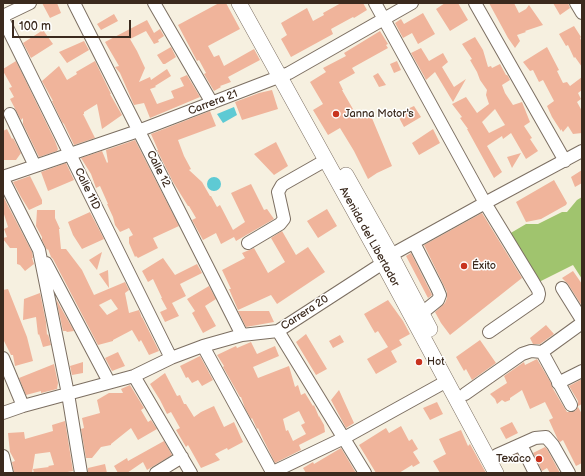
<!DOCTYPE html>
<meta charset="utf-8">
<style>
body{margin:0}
#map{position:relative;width:585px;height:476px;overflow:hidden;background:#f6f0e0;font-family:"Balsamiq Sans",sans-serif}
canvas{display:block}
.frame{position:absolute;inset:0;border:4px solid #3b2a1e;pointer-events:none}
.scale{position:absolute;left:12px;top:20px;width:119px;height:18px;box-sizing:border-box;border:2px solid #3b2a1e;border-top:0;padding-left:5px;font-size:12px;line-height:14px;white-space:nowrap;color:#3b2a1e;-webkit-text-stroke:3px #fff;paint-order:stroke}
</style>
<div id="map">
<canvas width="585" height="476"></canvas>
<div class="frame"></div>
<div class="scale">100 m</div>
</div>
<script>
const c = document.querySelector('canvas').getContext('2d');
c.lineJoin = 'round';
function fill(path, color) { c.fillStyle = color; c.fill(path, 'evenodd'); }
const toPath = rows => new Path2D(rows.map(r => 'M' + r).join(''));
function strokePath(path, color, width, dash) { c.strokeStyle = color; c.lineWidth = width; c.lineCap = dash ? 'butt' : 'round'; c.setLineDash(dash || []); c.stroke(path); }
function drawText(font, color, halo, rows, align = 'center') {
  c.font = font + ' "Balsamiq Sans",sans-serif'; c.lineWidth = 3; c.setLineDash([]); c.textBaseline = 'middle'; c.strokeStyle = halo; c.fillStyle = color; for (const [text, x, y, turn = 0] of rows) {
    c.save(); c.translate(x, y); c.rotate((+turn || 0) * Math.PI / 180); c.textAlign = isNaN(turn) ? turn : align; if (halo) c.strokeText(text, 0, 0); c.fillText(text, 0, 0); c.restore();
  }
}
fill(toPath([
 [582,197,582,279,573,265,539,282,509,234,526,224,538,224,562,212,567,212,577,200]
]), '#a0c46e');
fill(toPath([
 [234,107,237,115,223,123,217,114],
 '207 184a7 7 0 1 1 14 0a7 7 0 1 1-14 0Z'
]), '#5ecad4');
fill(toPath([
 [42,3,57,3,61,13,50,18],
 [219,3,226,3,240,29,208,46,214,57,219,55,224,66,254,49,260,60,228,77,231,82,220,86,221,87,214,91,204,74,206,73,199,60,197,61,178,25],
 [341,3,363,3,367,10,354,18,353,17,331,29,333,34,291,57,281,39,287,35,281,23,307,8,313,21,324,15,323,13],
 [445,3,458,3,468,20,450,31,436,9],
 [489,3,514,3,519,13,526,9,529,5,543,25,525,31,526,32,517,35,520,41,515,48,508,38],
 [553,3,568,3,570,8,560,15],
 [423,13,435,34,418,44,412,33,403,38,395,23,401,19,404,24],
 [114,14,118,21,101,30,97,24],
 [147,20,154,33,160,29,164,36,158,40,159,42,154,44,146,31,130,39,137,51,145,68,139,82,150,77,151,80,167,69,171,76,155,86,156,87,150,89,157,104,174,98,171,91,184,86,180,78,187,75,200,97,150,118,144,103,134,105,120,73,115,67,119,66,105,42],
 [574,26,581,37,580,38,582,42,582,67,575,57,574,58,568,45,566,46,559,34],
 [43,30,53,44,31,58,23,43],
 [380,31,388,44,386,45,388,48,352,68,355,73,339,82,343,90,342,90,357,116,365,111,366,113,369,111,392,166,377,173,368,179,354,151,340,128,328,135,313,110,323,104,310,82,326,72,323,68,346,56,344,53],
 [475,37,483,50,488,67,491,66,492,68,500,64,506,75,507,75,508,76,510,80,502,85,505,93,513,105,522,102,530,122,524,126,532,138,530,139,538,151,526,159,511,133,503,139,502,136,487,146,502,172,494,178,467,129,468,129,460,118,462,117,452,104,466,97,477,113,489,104,486,95,487,90,480,80,477,72,470,60,472,59,462,44],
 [495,109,505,125,489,133,482,122],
 [84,41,89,50,67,63,59,52],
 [171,47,176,57,165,64,163,64,157,55],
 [547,47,559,70,557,71,563,83,567,82,570,86,582,77,582,90,578,93,581,99,577,102,582,111,582,133,573,134,568,126,563,132,561,129,561,131,552,117,547,106,554,101,543,80,539,82,533,70,530,71,523,62],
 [421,48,429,61,443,53,448,62,442,67,454,87,466,79,453,102,435,72,426,80,424,76,411,53],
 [16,61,55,141,58,149,57,151,39,157,23,124,23,118,21,120,10,99,14,97,9,88,12,87,3,71,3,69],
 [95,61,111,94,110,94,122,115,102,129,97,104,84,112,84,114,83,114,95,138,74,145,65,126,64,124,62,122,52,101,53,101,42,81,59,66,67,80,77,74,76,72],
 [397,61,401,70,394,73,390,64],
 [378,73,386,85,379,87,373,76],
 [272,90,278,109,242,120,235,102,259,93],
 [414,106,421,117,404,127,397,114],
 [210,111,216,126,178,140,184,156,191,169,189,170,202,182,210,196,211,196,217,207,220,205,233,230,245,222,231,193,251,184,264,210,267,209,274,219,236,241,234,237,221,244,216,233,203,240,192,220,196,218,189,206,188,206,173,182,157,150,158,150,151,134],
 [7,129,12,139,13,138,21,153,16,160,3,160,3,131],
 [433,129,440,143,419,155,412,143],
 [135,140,179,226,153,238,158,248,138,258,136,256,135,257,129,243,129,237,133,235,129,228,120,232,115,225,113,217,107,204,108,204,100,186,96,188,91,174,81,158,102,151,107,163,108,162,106,150],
 [276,142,288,166,274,175,254,154],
 [521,153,512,168,507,157],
 [66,163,74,180,48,191,41,172],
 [582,170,582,183,575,187,571,177],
 [30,176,42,200,42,204,29,210,21,197,13,182],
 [554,180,567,203,566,205,541,219,526,222,516,202],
 [3,196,32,252,33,258,32,258,34,264,25,271,20,265,17,264,17,248,10,248,3,239,3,238,7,237,4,229,8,227,3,211],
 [327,209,337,226,318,238,307,221],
 [37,210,55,210,55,218,60,229,59,229,61,249,66,249,82,270,94,295,125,282,129,290,125,293,129,313,139,310,142,318,142,317,159,351,149,355,141,340,139,342,132,330,113,340,113,341,98,345,53,259,51,257,48,249,47,250,42,240,42,237,36,226],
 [111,299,118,309,107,315,99,305],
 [90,212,104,239,82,249,73,235,68,222],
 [482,213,522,278,450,335,441,323,435,312,445,303,447,298,447,292,424,245],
 [282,231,296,255,308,247,325,272,277,304,271,295,238,310,229,289,231,289,222,270,245,258,242,253,254,248,268,273,285,262,271,238],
 [102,252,97,270,89,260],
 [411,253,432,295,428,298,406,256],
 [163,258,175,275,197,264,202,273,180,284,186,296,172,303,179,316,165,322,160,312,167,309,161,298,162,298,153,279,148,282,142,271],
 [108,270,109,288,99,274],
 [573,271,582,284,582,306,568,284,562,278],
 [209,286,216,299,205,306,216,326,203,333,192,313,195,311,187,299],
 [8,289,27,337,33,361,15,366,13,355,11,355,3,339,3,290],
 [40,293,46,322,47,335,48,334,51,345,43,347,39,334,38,335,36,317,23,320,24,299],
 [56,299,74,331,67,332,66,331,63,331],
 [388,300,403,321,410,334,399,340,402,345,391,351,397,362,376,374,367,359,388,347,378,331,375,333,364,314],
 [238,311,269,311,274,322,246,327],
 [546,325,554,334,540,344,533,344,530,338],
 [306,334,327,369,316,375,296,342],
 [340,335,344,342,333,348,329,341],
 [480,340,496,363,472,380,466,369,464,371,456,357],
 [251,342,257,354,275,346,279,356,253,367,258,378,289,366,295,387,298,385,301,395,305,393,313,406,314,405,319,417,319,416,324,425,325,432,299,445,301,450,275,463,263,439,258,428,257,429,252,418,251,419,245,408,241,397,240,397,223,367,224,366,217,355,236,346,237,348],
 [299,411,305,423,301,425,306,434,293,441,288,430,286,431,283,419],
 [118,352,125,366,112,371,105,358],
 [200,356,213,380,202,386,198,380,192,383,188,377,186,378,180,366],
 [537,359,551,383,552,387,565,409,567,412,571,412,575,411,578,407,582,414,582,463,576,466,563,440,560,442,558,440,549,420,553,418,545,402,530,409,522,390,510,398,510,400,505,402,502,400,497,404,495,399,490,394,507,383,504,376,524,362,525,365],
 [83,362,83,373,72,375,70,366],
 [54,364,58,383,57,389,41,393,41,391,26,395,19,378],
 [165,373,177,396,180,395,184,404,186,404,194,417,201,412,214,406,224,427,234,422,243,442,228,450,227,448,215,454,220,460,201,468,188,445,186,447,176,430,180,428,171,412,167,414,160,400,150,384],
 [582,379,582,404,578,406,578,401,569,386],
 [130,385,144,408,141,410,148,422,151,420,157,429,138,440,131,428,111,444,111,445,101,447,92,458,86,458,81,429,84,428,82,418,100,413,97,400,109,393,123,393,121,389],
 [339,390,354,423,346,428,331,400],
 [437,402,443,414,430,420,423,408],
 [65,421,73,471,62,473,34,473,33,469,49,467,48,466,54,465,50,452,35,454,32,473,14,473,12,462,15,461,10,452,8,433,24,432,25,439,53,431,52,425],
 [512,422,518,433,506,439,500,428],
 [401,426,409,441,412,439,418,449,413,452,420,463,413,467,412,465,399,473,376,473,359,445,386,428,389,433],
 [461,430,468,446,470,444,486,473,440,473,433,461,446,454,439,439],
 [164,441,172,455,147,470,143,462,127,473,118,473,114,466,127,458,128,461],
 [545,447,547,449,560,473,550,473,547,468,542,471,533,453],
 [341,448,356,473,306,473,303,468,313,462,314,464],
 [517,454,520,459,515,462,512,457],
 [105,464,107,473,88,473,88,468]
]), '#f0b49b');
const minor = toPath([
 [74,3,242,335],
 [154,3,212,103],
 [375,3,485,203,532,280,538,290,539,294,538,298,489,332],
 [475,3,565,161],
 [576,3,582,13],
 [3,16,30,3],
 [3,19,171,358],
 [10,114,35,166],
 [3,177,138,131,289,73,412,3],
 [3,179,39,250,68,394,81,473],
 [248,243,280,224,284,219,278,192,282,185,326,160],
 [414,243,437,288,440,295,438,300,422,313],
 [46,263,109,382],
 [562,288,582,320],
 [278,331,365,473],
 [203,346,272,472],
 [542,352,571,405],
 [3,358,23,406],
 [134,376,191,473],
 [558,383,582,371],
 [465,394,522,354,531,351,542,352,582,323],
 [3,413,23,406,134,376,171,358,203,346,242,335,278,331,383,263,391,255,485,203,582,151],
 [521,445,535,473],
 [497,455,535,438,546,437,553,445,569,473],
 [3,456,7,473],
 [156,473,182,457],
 [271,473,344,438,447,381]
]);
const major = toPath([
 [239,3,383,263,496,473],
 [346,175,391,255,430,329]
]);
strokePath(minor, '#7c6f62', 14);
strokePath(major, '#7c6f62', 16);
strokePath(minor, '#fff', 12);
strokePath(major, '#fff', 15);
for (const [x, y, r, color] of [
 [336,114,4,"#c8321e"],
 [464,266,4,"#c8321e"],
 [419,362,4,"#c8321e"],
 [539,459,4,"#c8321e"]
]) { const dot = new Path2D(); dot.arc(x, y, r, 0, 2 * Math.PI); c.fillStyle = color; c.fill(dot); strokePath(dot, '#fff', 1.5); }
drawText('11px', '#3b2a1e', '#fff', [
 ["Carrera 21",213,103,-21],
 ["Calle 12",158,169,63],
 ["Calle 11D",87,189,64],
 ["Avenida del Libertador",369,237,61],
 ["Carrera 20",305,313,-33]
]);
drawText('11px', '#3b2a1e', '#fff', [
 ["Janna Motor's",344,114],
 ["Éxito",472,266],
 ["Hot",427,362],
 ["Texaco",531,459,"right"]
], 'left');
</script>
